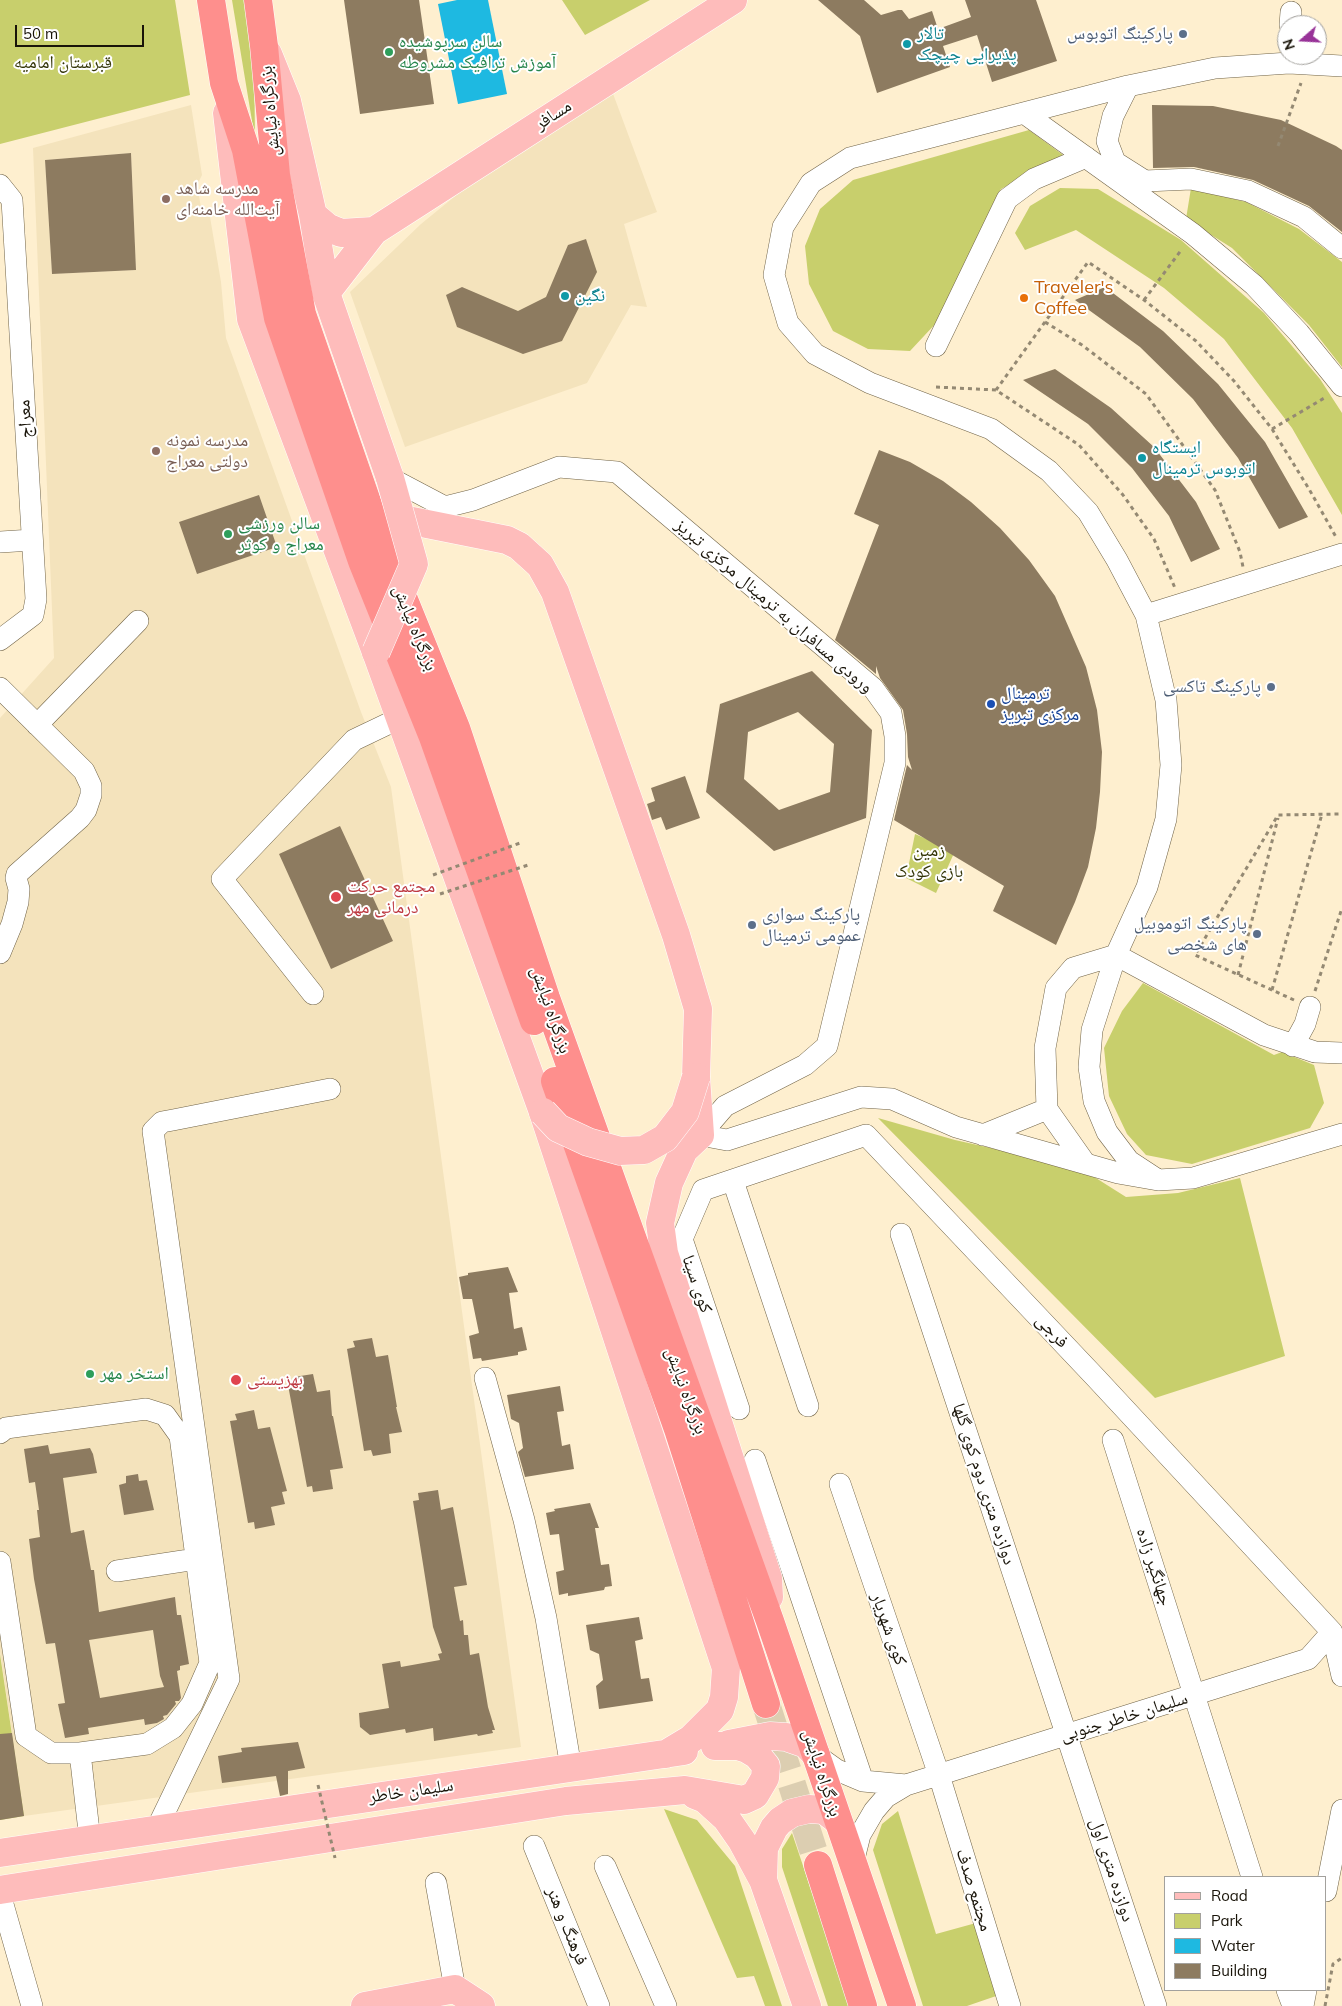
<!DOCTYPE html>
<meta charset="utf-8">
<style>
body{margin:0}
#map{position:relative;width:1342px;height:2006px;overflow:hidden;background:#feefcf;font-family:Mulish,sans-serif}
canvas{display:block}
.legend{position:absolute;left:1164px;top:1876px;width:162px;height:115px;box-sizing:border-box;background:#fff;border:1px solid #a3a19d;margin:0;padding:6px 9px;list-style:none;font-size:15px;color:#191409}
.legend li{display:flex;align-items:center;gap:10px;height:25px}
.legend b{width:25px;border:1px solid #a3a19d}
.north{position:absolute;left:1277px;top:15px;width:50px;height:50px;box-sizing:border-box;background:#fff;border:1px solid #a3a19d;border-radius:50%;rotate:251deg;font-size:14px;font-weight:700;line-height:20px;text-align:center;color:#191409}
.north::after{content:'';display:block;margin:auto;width:18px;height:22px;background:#983398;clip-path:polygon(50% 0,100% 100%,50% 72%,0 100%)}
.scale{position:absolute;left:15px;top:25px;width:129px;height:22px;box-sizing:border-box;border:2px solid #191409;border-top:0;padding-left:6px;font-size:15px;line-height:18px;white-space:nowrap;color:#191409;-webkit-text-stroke:4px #fff;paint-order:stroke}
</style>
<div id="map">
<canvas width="1342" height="2006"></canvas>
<ul class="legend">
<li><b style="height:6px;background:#febcbb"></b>Road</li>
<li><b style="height:14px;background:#c8cf6c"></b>Park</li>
<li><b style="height:14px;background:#1eb9e1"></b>Water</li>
<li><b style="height:14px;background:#8d7b60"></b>Building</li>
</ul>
<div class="north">N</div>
<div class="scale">50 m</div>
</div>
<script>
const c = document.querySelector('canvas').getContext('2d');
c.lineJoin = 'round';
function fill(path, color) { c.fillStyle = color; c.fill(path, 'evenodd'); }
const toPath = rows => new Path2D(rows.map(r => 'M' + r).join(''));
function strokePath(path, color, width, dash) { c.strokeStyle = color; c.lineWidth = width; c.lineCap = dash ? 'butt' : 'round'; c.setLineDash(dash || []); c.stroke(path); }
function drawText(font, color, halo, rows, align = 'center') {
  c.font = font + ' Mulish,"Noto Naskh Arabic",sans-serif'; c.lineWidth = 4; c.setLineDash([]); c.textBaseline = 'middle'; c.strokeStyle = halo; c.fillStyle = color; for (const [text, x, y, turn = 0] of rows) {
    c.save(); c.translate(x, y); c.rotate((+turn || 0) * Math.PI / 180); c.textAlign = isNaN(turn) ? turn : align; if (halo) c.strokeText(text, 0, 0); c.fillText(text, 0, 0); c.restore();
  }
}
fill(toPath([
 [612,91,657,212,624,224,647,307,631,305,587,383,405,447,350,292,421,224,530,135],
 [191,105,202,175,197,185,202,213,210,217,221,282,226,338,361,712,391,787,521,1747,24,1816,0,1651,0,718,54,658,33,148],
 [131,153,136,270,52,274,45,160]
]), '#f4e3bc');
fill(toPath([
 [0,0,175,0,190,95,0,144],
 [232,0,245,0,254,59,255,139],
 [562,0,650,0,585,35],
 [1029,130,1063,155,1001,189,938,321,910,351,868,349,833,331,809,284,805,246,820,209,853,180],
 [1060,188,1098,189,1181,240,1264,313,1320,379,1342,413,1342,515,1292,428,1224,339,1164,288,1076,230,1025,250,1015,233,1030,206],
 [1191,188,1246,202,1299,229,1342,262,1342,367,1309,325,1232,248,1186,219],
 [915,834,955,851,936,893,906,878],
 [1143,983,1274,1055,1282,1052,1314,1065,1324,1103,1310,1128,1192,1164,1146,1155,1127,1134,1109,1096,1104,1048,1122,1011],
 [878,1118,955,1140,1080,1168,1126,1197,1178,1193,1240,1178,1285,1356,1155,1398],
 [0,1654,24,1816,0,1820],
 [664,1809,697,1820,735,1866,782,2006,765,2006,754,1976,737,1978],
 [898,1811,936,1934,976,1923,999,1995,967,2006,923,2006,873,1850,882,1824],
 [792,1833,850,2006,828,2006,782,1867,782,1849]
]), '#c8cf6c');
fill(toPath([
 [457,0,488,0,507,94,458,104,438,4]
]), '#1eb9e1');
fill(toPath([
 [344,0,419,0,434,104,360,114],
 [818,0,864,0,881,15,898,10,902,10,909,19,932,11,938,29,971,17,965,0,1036,0,1057,61,992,82,977,35,943,46,950,67,877,93,860,36],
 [1152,105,1213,106,1281,120,1336,146,1342,150,1342,232,1309,206,1253,180,1194,167,1153,168],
 [131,153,136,270,52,274,45,160],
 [586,239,597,272,562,341,523,354,457,327,446,295,462,287,518,311,546,297,568,245],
 [1105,287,1163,331,1218,384,1265,442,1308,517,1279,529,1238,458,1193,399,1140,347,1075,300],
 [1055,369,1111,408,1154,447,1196,502,1220,549,1191,562,1169,516,1132,468,1088,424,1023,380],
 [879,450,910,462,943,481,971,502,1000,528,1029,560,1055,596,1086,667,1097,710,1102,752,1100,792,1096,828,1088,867,1075,902,1056,945,993,911,1004,886,894,820,907,765,912,770,908,757,907,734,903,710,880,678,876,666,876,674,835,640,879,525,854,514],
 [259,495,277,547,197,574,179,522],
 [812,671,872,730,866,818,774,851,706,792,720,704],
 [798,712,834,744,830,792,779,810,744,779,748,732],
 [685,776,700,818,666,830,661,817,652,820,647,804,655,801,651,788],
 [340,826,393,941,331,969,279,854],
 [508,1267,518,1292,509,1293,514,1329,522,1327,527,1350,518,1352,518,1355,482,1361,481,1358,473,1359,469,1336,479,1333,472,1299,463,1299,459,1277,468,1275,468,1273],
 [372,1338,376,1357,388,1355,397,1407,396,1407,402,1432,389,1434,391,1453,373,1456,371,1450,364,1451,347,1349,355,1347,353,1341],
 [313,1374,317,1392,330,1390,332,1416,333,1416,343,1468,330,1470,333,1489,313,1492,312,1486,307,1487,288,1385,295,1383,294,1377],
 [560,1386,564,1411,557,1412,562,1446,570,1444,574,1469,525,1477,518,1452,523,1448,519,1423,511,1419,507,1395],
 [254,1410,258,1429,270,1427,287,1491,282,1492,285,1504,271,1507,275,1525,255,1529,254,1522,248,1523,230,1421,237,1420,235,1414],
 [48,1445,50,1454,90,1448,93,1454,97,1473,63,1478,71,1533,84,1530,91,1570,94,1570,99,1612,175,1597,177,1615,181,1615,189,1664,180,1666,180,1670,177,1671,181,1698,179,1701,175,1701,176,1704,167,1715,163,1716,164,1719,157,1723,145,1725,144,1719,88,1728,89,1734,65,1738,58,1704,65,1703,55,1643,46,1644,34,1579,29,1539,40,1537,37,1510,39,1510,35,1482,29,1483,24,1449],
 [153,1630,160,1676,164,1687,100,1698,89,1640],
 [138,1474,139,1481,147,1480,154,1510,124,1515,119,1485,126,1483,126,1476],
 [438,1490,441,1510,453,1507,467,1585,454,1587,460,1621,463,1620,464,1635,468,1635,470,1655,479,1653,488,1707,495,1730,492,1730,493,1733,478,1736,477,1734,434,1741,433,1728,406,1733,405,1729,370,1735,360,1727,359,1713,389,1708,382,1664,400,1661,401,1667,440,1660,438,1654,442,1653,433,1627,413,1501,419,1500,418,1493],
 [590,1503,599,1528,595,1528,601,1565,609,1564,612,1586,605,1587,604,1590,568,1596,568,1593,559,1595,556,1572,564,1570,559,1534,550,1535,546,1513,555,1511,554,1509],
 [639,1617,643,1639,635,1641,641,1679,649,1678,653,1701,599,1709,596,1686,603,1680,599,1654,590,1650,586,1625],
 [12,1733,24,1816,0,1820,0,1734],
 [298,1742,305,1768,288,1771,288,1794,280,1796,276,1776,222,1783,218,1756,242,1752,241,1748]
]), '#8d7b60');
strokePath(toPath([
 [766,1704,818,1865]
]), '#dcceb1', 28, [28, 14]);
const minor = toPath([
 [1290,25,1291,12],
 [1128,86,1113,116,1107,141,1115,162,1145,181,1191,179,1248,191,1304,217,1342,248],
 [1024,113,1193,234,1254,285,1299,333,1342,386],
 [0,185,12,200,36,599,33,615,0,640],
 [936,346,1007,199,1034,179,1086,157],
 [390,478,445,507,473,500,559,467,617,472,873,688,891,713,895,736,895,763,827,1046,805,1065,725,1106,700,1135,727,1140,861,1097,892,1099,956,1127,1118,1173,1158,1180,1193,1178,1342,1134],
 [0,542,32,540],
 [1146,615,1342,554],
 [0,688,84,771,91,786,91,795,86,810,80,818,17,874,16,878,19,889,18,902,12,924,0,953],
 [37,725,138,621],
 [313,994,222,879,354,740,400,718],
 [1293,1046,1305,1024,1310,1007],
 [983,1135,1047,1109],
 [1085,1163,1047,1109,1045,1048,1056,988,1073,968,1116,955,1264,1035,1315,1052,1342,1053],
 [1158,1180,1129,1161,1107,1132,1094,1101,1089,1067,1092,1030,1116,955,1147,887,1166,819,1171,765,1166,700,1146,615,1117,560,1088,512,1049,471,991,429,870,383,815,354,788,323,774,275,783,227,811,183,850,158,1128,86,1215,68,1289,63,1342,66],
 [733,1181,808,1406],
 [901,1234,1156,2006],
 [485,1378,524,1520,546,1618,571,1768],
 [739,1409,682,1239,703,1190,866,1135,1096,1378,1332,1632,1342,1676],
 [0,1433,6,1428,146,1409,165,1415,180,1436,210,1663,192,1704,173,1728,147,1744,80,1753,51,1753,26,1736,0,1562],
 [1113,1440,1252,1877],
 [755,1460,863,1781],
 [840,1484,939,1775,1010,2006],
 [117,1571,196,1559],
 [80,1753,90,1840],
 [816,1755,837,1770,863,1781,906,1785,886,1797,874,1811,860,1835,853,1863],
 [906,1785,1308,1659,1332,1632],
 [156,1830,229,1679,153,1131,162,1122,173,1120,330,1089],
 [534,1846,599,2006],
 [605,1866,666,2006],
 [436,1883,455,1989],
 [1326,1891,1342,1810],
 [0,1894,32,2006],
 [1287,1990,1293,2006],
 [1303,2006,1306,1990]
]);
const major = toPath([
 [268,54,287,101,313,215,326,293,390,478],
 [227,113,251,319,376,652,543,1112,726,1668,724,1697,720,1710,691,1739,666,1754],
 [313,215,327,227,341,233,374,231,326,293],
 [374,231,733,0],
 [402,519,507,540,519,546,540,565,555,592,676,935,698,1009,696,1077,700,1135,684,1150,669,1183,660,1223,664,1253,768,1578,769,1597],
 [729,1744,770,1736,786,1737,806,1744,816,1755],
 [695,1795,705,1799,726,1818,742,1841,763,1880,807,2006],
 [0,1853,684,1751],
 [763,1880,764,1848,774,1828,780,1821,792,1813,809,1809,824,1810,837,1820],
 [0,1890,566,1801,685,1790,744,1800,755,1795,765,1778,766,1766,757,1755,747,1749,738,1746,715,1746],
 [365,2006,455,1989,481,2006]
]);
const highway = toPath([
 [211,0,224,83,246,150,278,318,362,561,433,737,534,1021],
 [258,0,264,46,276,175,302,314,383,548,456,728,546,998,770,1621,902,2006],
 [555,1081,678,1429,766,1704],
 [818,1865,863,2006]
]);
strokePath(minor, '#716448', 22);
strokePath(major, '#fff', 29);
strokePath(highway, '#fff', 29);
strokePath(toPath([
 [1278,146,1301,83],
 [1144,300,1182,249],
 [1045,322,1082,345,1146,394,1215,490,1240,552,1243,567],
 [936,387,996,390,1079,445,1123,495,1154,539,1175,588],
 [996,390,1088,262,1144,300,1196,341,1234,381,1272,429,1309,489,1336,537],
 [1272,429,1326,397],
 [1238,975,1278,818],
 [1272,990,1322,814],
 [1315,991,1342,908],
 [1294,1000,1195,955,1278,815,1342,814],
 [1325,2006,1333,1964,1342,1958]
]), '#948973', 3, [4, 4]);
strokePath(minor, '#fff', 21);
strokePath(major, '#febcbb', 28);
strokePath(highway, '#fe8f8d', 28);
const majorBridge = toPath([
 [376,652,414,564,390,478],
 [543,1112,558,1128,588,1142,620,1151,644,1150,665,1138,685,1112,696,1077]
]);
strokePath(majorBridge, '#fff', 29, []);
strokePath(toPath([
 [433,875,520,843],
 [440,894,528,865],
 [318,1785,335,1858]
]), '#948973', 3, [4, 4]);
strokePath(majorBridge, '#febcbb', 28);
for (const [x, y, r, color] of [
 [1183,34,5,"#5c6f8a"],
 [907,44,5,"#0f9aa8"],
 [389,52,5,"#2e9e5b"],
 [166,199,5,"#8d6e63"],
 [565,296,5,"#0f9aa8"],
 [1024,298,5,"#e8710a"],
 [156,451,5,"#8d6e63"],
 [1142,458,5,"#0f9aa8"],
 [228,534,5,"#2e9e5b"],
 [1271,687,5,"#5c6f8a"],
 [991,704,5,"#1a4fb4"],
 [336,897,6,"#e0444e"],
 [752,925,5,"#5c6f8a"],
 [1257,934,5,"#5c6f8a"],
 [90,1374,5,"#2e9e5b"],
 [236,1380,6,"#e0444e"]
]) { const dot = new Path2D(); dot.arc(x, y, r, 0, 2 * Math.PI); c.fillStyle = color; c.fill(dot); strokePath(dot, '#fff', 2); }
drawText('18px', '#0d838f', '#fff', [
 ["تالار",917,34],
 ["پذیرایی چیچک",917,55],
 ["نگین",575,296],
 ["ایستگاه",1152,448],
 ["اتوبوس ترمینال",1152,469]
], 'left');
drawText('18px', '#4e5e75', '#fff', [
 ["پارکینگ اتوبوس",1173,34],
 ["پارکینگ تاکسی",1261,687],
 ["پارکینگ سواری",762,915,"left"],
 ["عمومی ترمینال",762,936,"left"],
 ["پارکینگ اتوموبیل",1247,924],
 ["های شخصی",1247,945]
], 'right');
drawText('18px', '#27864d', '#fff', [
 ["سالن سرپوشیده",399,42],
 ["آموزش ترافیک مشروطه",399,63],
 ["سالن ورزشی",238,524],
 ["معراج و کوثر",238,545],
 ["استخر مهر",100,1374]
], 'left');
drawText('18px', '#333507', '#fff', [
 ["قبرستان امامیه",63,63],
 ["زمین",929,851],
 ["بازی کودک",929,872]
]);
drawText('18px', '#191409', '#fff', [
 ["بزرگراه نیایش",270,111,-95],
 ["مسافر",553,115,-33],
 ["معراج",25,419,-93],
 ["ورودی مسافران به ترمینال مرکزی تبریز",774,606,41],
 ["بزرگراه نیایش",415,628,68],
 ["بزرگراه نیایش",551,1010,71],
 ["کوی سینا",697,1284,71],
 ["فرجی",1052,1331,47],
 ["بزرگراه نیایش",686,1391,70],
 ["دوازده متری دوم کوی گلها",984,1484,72],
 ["جهانگیر زاده",1154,1567,72],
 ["کوی شهریار",889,1629,71],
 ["سلیمان خاطر جنوبی",1124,1717,-17],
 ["بزرگراه نیایش",822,1773,72],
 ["سلیمان خاطر",411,1791,-8],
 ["دوازده متری اول",1112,1870,72],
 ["مجتمع صدف",974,1890,73],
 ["فرهنگ و هنر",567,1926,68]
]);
drawText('18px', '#785e54', '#fff', [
 ["مدرسه شاهد",176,189],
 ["آیت‌الله خامنه‌ای",176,210],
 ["مدرسه نمونه",166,441],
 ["دولتی معراج",166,462]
], 'left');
drawText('18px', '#c56008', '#fff', [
 ["Traveler's",1034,288],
 ["Coffee",1034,309]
], 'left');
drawText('18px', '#164399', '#fff', [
 ["ترمینال",1001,694],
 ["مرکزی تبریز",1001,715]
], 'left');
drawText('18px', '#be3a42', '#fff', [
 ["مجتمع حرکت",347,887],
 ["درمانی مهر",347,908],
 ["بهزیستی",247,1380]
], 'left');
</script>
